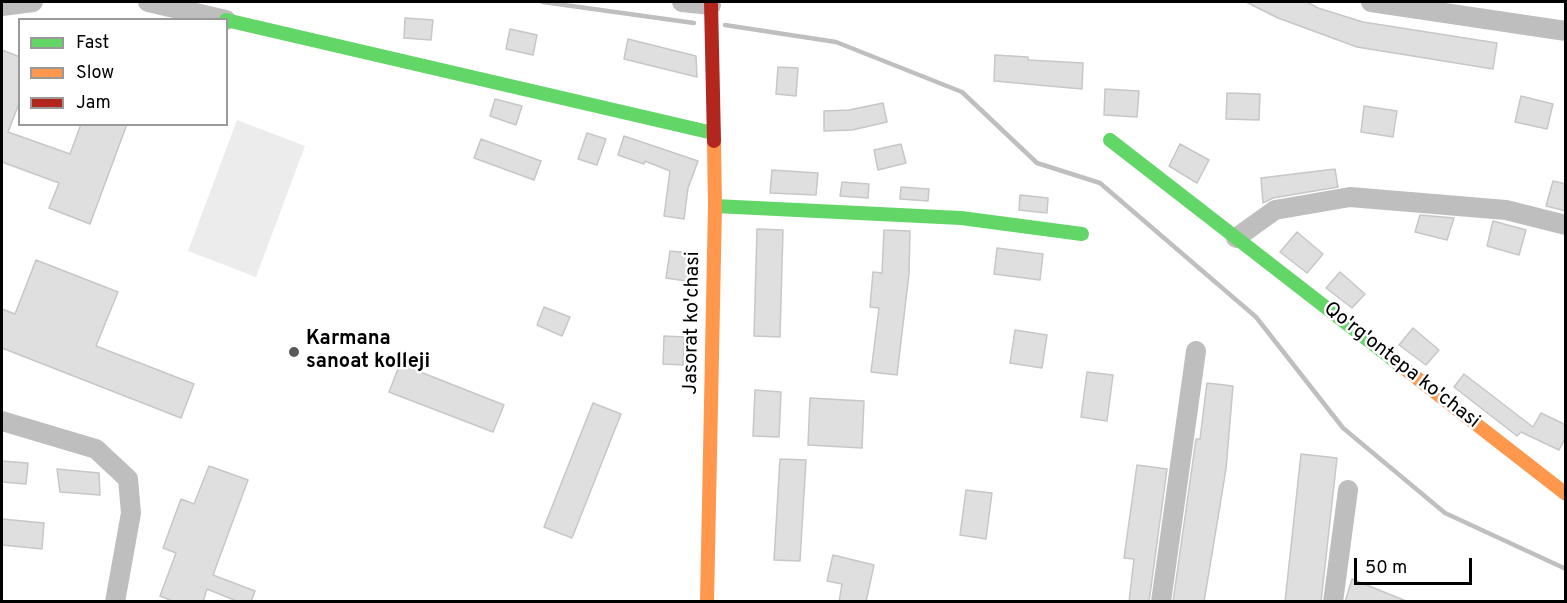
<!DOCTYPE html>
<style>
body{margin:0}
#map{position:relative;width:1567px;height:603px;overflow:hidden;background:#fff;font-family:Overpass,sans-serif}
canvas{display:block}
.frame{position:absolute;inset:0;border:3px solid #000;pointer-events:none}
.legend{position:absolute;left:18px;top:18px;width:210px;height:108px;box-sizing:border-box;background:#fff;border:2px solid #999;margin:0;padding:8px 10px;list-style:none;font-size:18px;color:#000}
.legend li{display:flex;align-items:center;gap:12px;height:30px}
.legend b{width:30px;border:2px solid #999}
.scale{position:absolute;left:1354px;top:558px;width:118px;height:27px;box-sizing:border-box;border:3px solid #000;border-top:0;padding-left:8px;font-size:18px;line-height:21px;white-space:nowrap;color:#000;-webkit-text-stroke:4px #fff;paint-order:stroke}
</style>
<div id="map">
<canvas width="1567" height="603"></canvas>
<div class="frame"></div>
<ul class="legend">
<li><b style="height:8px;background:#63d668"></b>Fast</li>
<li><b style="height:8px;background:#ff974d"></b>Slow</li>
<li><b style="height:8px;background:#b3261e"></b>Jam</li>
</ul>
<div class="scale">50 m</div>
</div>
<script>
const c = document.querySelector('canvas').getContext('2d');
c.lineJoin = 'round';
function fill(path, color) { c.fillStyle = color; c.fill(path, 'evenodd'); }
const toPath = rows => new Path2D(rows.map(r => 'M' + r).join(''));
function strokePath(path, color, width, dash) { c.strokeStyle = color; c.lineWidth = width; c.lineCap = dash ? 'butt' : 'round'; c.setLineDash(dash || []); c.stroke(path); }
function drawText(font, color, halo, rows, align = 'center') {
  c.font = font + ' Overpass,sans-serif'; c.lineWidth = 5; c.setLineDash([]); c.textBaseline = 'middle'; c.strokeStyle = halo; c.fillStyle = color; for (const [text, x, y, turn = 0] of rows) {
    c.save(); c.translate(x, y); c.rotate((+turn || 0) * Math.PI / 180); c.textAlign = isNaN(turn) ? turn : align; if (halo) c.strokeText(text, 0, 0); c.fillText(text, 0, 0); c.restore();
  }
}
fill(toPath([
 [237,120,305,146,256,277,188,251]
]), '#ececec');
strokePath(toPath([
 [543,2,694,23],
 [725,25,836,42,962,92,1037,163,1100,183,1256,317,1343,428,1445,513,1566,569]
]), '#bfbfbf', 4.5);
const building = toPath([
 [1246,2,1307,2,1318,8,1363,22,1497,43,1493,69,1357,47,1278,18,1246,2],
 [405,18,433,20,431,40,404,38,405,18],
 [510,29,537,35,533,55,506,49,510,29],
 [628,39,696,56,697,77,624,59,628,39],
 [2,50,20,57,20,101,8,132,70,154,81,124,127,124,90,224,49,208,59,183,2,162,2,50],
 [995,55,1028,57,1028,60,1083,63,1082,89,994,81,995,55],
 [778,67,798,68,796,96,776,94,778,67],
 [1105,89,1139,91,1137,117,1104,115,1105,89],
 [1227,93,1260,94,1259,120,1226,119,1227,93],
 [1521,96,1553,104,1547,129,1515,122,1521,96],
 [495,99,522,106,516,125,490,116,495,99],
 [883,103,887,122,852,130,824,131,824,111,849,110,883,103],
 [1364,106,1397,111,1393,137,1361,132,1364,106],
 [587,133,606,139,597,165,578,159,587,133],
 [624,136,698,161,688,188,684,219,664,216,670,171,645,161,644,164,618,155,624,136],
 [481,139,541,161,534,180,474,158,481,139],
 [901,144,906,163,878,170,874,150,901,144],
 [1180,144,1209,160,1197,183,1169,166,1180,144],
 [1335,169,1338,187,1273,198,1263,203,1261,178,1335,169],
 [772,170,818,173,816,195,770,193,772,170],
 [1553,181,1566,184,1566,211,1546,206,1553,181],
 [842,182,869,184,868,198,840,196,842,182],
 [901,187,929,189,928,201,900,199,901,187],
 [1020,195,1048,198,1047,213,1019,210,1020,195],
 [1420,215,1454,218,1447,240,1415,232,1420,215],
 [1493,221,1526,230,1519,255,1487,246,1493,221],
 [757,229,783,230,780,337,754,336,757,229],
 [884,230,910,231,909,274,897,375,871,372,879,308,870,307,873,272,882,273,884,230],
 [1297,232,1323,254,1307,273,1280,252,1297,232],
 [997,248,1043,254,1040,280,994,274,997,248],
 [670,251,690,253,686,281,666,278,670,251],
 [36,260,118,292,96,346,194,384,181,418,2,348,2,309,15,314,36,260],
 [1340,272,1365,294,1352,308,1326,288,1340,272],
 [544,307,570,317,562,336,537,325,544,307],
 [1413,328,1439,350,1426,365,1399,345,1413,328],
 [1015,330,1047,335,1042,368,1010,363,1015,330],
 [664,336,684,337,683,365,663,364,664,336],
 [400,364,504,405,493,432,389,392,400,364],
 [1087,372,1113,375,1107,421,1081,417,1087,372],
 [1464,374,1533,427,1541,413,1566,425,1566,437,1559,450,1521,432,1517,436,1454,387,1464,374],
 [1207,383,1233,386,1226,469,1204,602,1173,602,1196,439,1200,439,1207,383],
 [755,390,781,392,779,437,753,436,755,390],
 [810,398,864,401,862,448,808,445,810,398],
 [593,403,621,414,572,538,544,527,593,403],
 [1301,454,1337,458,1321,602,1285,602,1301,454],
 [780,459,806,460,800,561,774,560,780,459],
 [2,461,28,463,26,484,2,482,2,461],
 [1137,465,1167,469,1149,602,1129,602,1134,559,1124,558,1137,465],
 [209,466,248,480,213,575,255,591,251,602,239,602,207,589,203,602,175,602,160,596,176,553,163,548,181,499,194,504,209,466],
 [57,469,99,473,100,495,60,492,57,469],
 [966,490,992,493,986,539,960,535,966,490],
 [2,519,44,523,42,549,2,545,2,519],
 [833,555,874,565,866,602,839,602,842,584,827,581,833,555],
 [1352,579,1406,601,1406,602,1345,602,1352,579]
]);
fill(building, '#dfdfdf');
strokePath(building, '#c7c7c7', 1.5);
strokePath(toPath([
 [148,2,226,20],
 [682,2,711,5],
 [1371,2,1566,31],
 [2,6,33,2],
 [1236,238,1275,210,1350,197,1506,210,1566,225],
 [2,421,96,449,128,479,131,513,115,602],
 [1161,602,1196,351],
 [1333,602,1348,490]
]), '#bebebe', 20);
strokePath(toPath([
 [226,20,713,133],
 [1110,140,1404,368],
 [715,206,961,218,1082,234]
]), '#63d668', 14);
strokePath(toPath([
 [1404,368,1566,494],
 [707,602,715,206,714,141]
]), '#ff974d', 14);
strokePath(toPath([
 [711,2,714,141]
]), '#b3261e', 14);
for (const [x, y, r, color] of [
 [294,352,6,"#595959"]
]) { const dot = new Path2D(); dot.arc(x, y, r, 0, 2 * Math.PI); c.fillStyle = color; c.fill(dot); strokePath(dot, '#fff', 2); }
drawText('20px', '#000', '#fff', [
 ["Jasorat ko'chasi",693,323,-89],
 ["Qo'rg'ontepa ko'chasi",1401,366,38]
]);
drawText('bold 20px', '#000', '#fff', [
 ["Karmana",306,340],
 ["sanoat kolleji",306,363]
], 'left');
</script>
